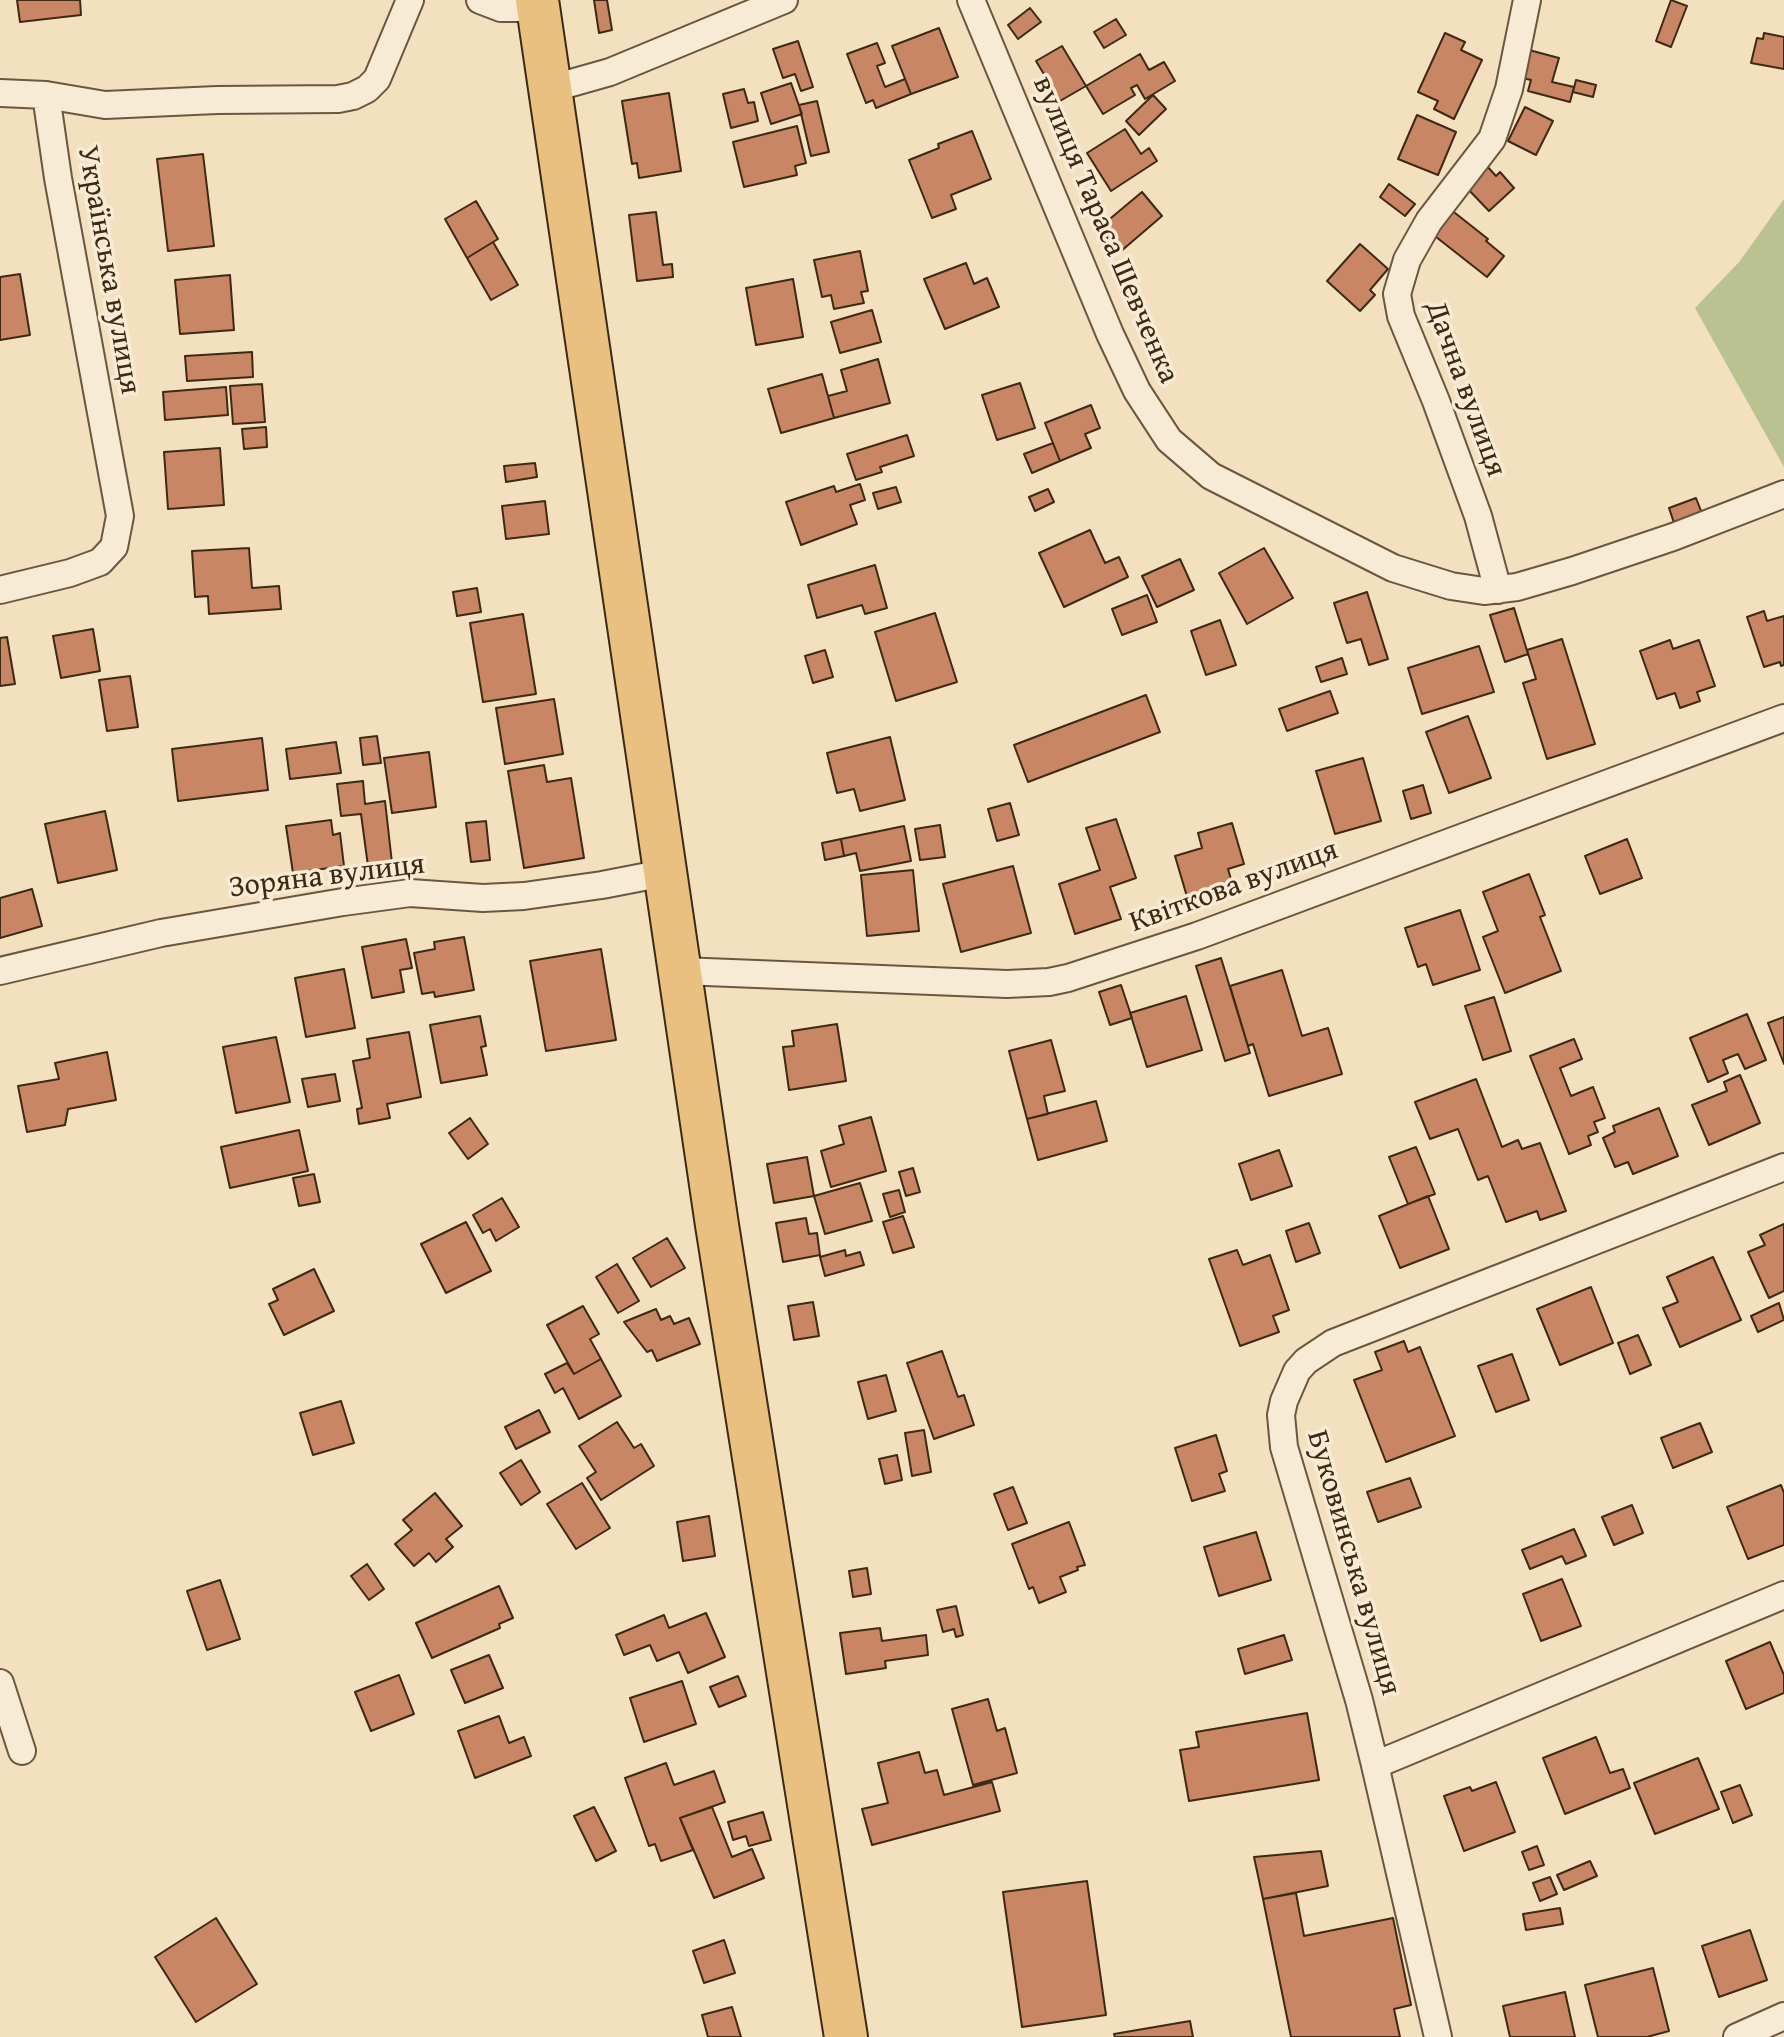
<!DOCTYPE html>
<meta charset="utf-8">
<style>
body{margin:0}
canvas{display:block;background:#f2e0bf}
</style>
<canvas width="1784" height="2037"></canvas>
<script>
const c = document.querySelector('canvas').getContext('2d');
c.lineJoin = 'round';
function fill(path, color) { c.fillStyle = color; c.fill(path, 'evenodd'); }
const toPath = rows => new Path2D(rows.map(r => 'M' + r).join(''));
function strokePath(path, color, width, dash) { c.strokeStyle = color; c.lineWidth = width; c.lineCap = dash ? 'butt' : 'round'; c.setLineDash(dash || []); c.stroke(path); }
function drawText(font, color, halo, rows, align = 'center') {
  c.font = font + ' "Gentium Book Plus",serif'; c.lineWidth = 7; c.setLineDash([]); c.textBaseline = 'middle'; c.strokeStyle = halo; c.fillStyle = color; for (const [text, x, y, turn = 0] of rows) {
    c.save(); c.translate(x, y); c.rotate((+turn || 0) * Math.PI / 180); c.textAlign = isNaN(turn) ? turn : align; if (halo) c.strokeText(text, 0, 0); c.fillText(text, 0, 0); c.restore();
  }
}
fill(toPath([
 [1784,199,1784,467,1695,308,1740,261]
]), '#bac292');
const building = toPath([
 [17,0,80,0,81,15,20,22,17,0],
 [594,0,607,0,612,30,599,33,594,0],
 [1671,0,1687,6,1671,47,1656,41,1671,0],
 [1030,8,1041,22,1018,39,1008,25,1030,8],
 [1116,19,1126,35,1104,48,1094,32,1116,19],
 [939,28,958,77,911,94,892,46,939,28],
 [1445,33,1465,42,1461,50,1482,60,1454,119,1434,109,1438,101,1418,92,1445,33],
 [1764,33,1784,37,1784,69,1751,63,1757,38,1763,39,1764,33],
 [798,41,813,87,801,91,795,74,783,78,773,49,798,41],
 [877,43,885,63,877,66,885,87,905,79,911,94,876,108,873,100,866,103,847,54,877,43],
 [1062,46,1086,86,1060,101,1036,61,1062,46],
 [1529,50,1559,58,1552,82,1574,87,1570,102,1528,91,1531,80,1522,78,1529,50],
 [1140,54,1149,70,1164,62,1175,81,1145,99,1137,85,1131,88,1135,95,1103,114,1086,86,1140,54],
 [1576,80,1596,85,1593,97,1573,92,1576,80],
 [791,83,802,114,771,124,761,93,791,83],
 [744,89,748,103,754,102,758,121,731,128,723,94,744,89],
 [669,93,681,171,639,178,637,163,632,164,622,101,669,93],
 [1153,95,1166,109,1139,135,1126,121,1153,95],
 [817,101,829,152,811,156,799,105,817,101],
 [1525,107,1553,121,1536,155,1508,141,1525,107],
 [1417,115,1456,132,1438,175,1398,159,1417,115],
 [797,126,806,163,795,166,797,175,744,187,733,142,797,126],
 [1125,129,1141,154,1149,148,1157,161,1111,191,1087,153,1125,129],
 [972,131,991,179,951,195,956,209,932,218,909,160,939,148,938,144,972,131],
 [203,154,214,246,168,251,157,159,203,154],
 [1486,165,1496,176,1500,172,1514,188,1489,211,1464,185,1486,165],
 [1389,184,1415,204,1405,216,1380,197,1389,184],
 [1142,192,1162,216,1120,252,1099,228,1142,192],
 [476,201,498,239,467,258,445,219,476,201],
 [1450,209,1488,239,1486,241,1504,256,1487,277,1431,233,1450,209],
 [656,212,663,265,672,264,673,277,637,281,629,215,656,212],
 [493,242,518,285,491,300,467,258,493,242],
 [1360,244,1388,269,1370,290,1375,295,1360,311,1327,281,1360,244],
 [860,251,868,291,861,292,864,303,834,309,831,295,822,297,814,260,860,251],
 [966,263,974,284,987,278,999,307,945,329,924,279,966,263],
 [20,274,30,335,0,340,0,277,20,274],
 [230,275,234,330,180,334,175,280,230,275],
 [793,279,803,337,756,345,746,288,793,279],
 [872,310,881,342,840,353,831,322,872,310],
 [252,352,253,377,187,381,185,356,252,352],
 [878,359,890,403,834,418,828,396,847,391,841,370,878,359],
 [822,374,834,418,781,433,768,389,822,374],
 [1020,383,1035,428,997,440,982,395,1020,383],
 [262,384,265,422,233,424,230,386,262,384],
 [226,387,228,415,165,420,163,392,226,387],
 [1091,405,1100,428,1085,434,1091,448,1060,461,1045,423,1091,405],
 [266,427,267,447,244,449,242,429,266,427],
 [907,435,914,456,880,467,882,472,856,480,847,454,907,435],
 [1053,443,1060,461,1032,473,1024,454,1053,443],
 [220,448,224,505,168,509,164,452,220,448],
 [535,463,537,477,506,482,504,466,535,463],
 [860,484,865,500,850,505,857,524,801,545,786,502,834,486,836,492,860,484],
 [896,487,901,502,878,509,873,493,896,487],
 [1048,489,1054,502,1035,511,1029,497,1048,489],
 [1696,498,1703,516,1675,526,1669,508,1696,498],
 [545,501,549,534,506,539,502,506,545,501],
 [1090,530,1105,563,1119,557,1128,577,1064,607,1039,553,1090,530],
 [249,548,252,588,279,586,281,609,209,614,208,596,195,597,192,551,249,548],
 [1264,548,1293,598,1247,624,1219,573,1264,548],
 [1180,559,1194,590,1157,607,1142,576,1180,559],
 [875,565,887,608,865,614,862,605,817,618,808,585,875,565],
 [477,588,481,612,457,616,453,592,477,588],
 [1367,592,1388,659,1369,665,1361,639,1347,643,1334,603,1367,592],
 [1147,595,1157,622,1122,635,1112,609,1147,595],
 [1514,608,1528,654,1505,662,1490,615,1514,608],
 [1764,611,1767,621,1784,616,1784,665,1781,666,1780,662,1764,667,1747,617,1764,611],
 [935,613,957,682,896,701,875,632,935,613],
 [523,614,536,694,483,702,470,623,523,614],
 [1220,620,1236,665,1206,675,1191,631,1220,620],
 [93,629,100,671,61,678,53,636,93,629],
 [7,637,15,684,0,686,0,638,7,637],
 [1562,639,1595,744,1547,759,1523,683,1536,679,1527,650,1562,639],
 [1670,640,1673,649,1699,640,1715,686,1697,692,1700,701,1680,708,1675,693,1657,699,1640,651,1670,640],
 [1479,646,1494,692,1422,714,1408,668,1479,646],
 [825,650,833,677,813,683,805,656,825,650],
 [1342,658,1347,674,1321,682,1316,667,1342,658],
 [130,676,138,727,107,731,99,680,130,676],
 [1330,691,1338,713,1287,731,1279,709,1330,691],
 [1146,695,1160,732,1028,782,1014,745,1146,695],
 [554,699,563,754,505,764,496,708,554,699],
 [1468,716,1491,778,1449,793,1426,732,1468,716],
 [377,736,381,763,363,765,360,738,377,736],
 [890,737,905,800,860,811,854,789,837,793,827,753,890,737],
 [262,738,268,790,178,801,172,749,262,738],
 [336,742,341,773,290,779,286,749,336,742],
 [429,752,436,807,392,813,384,758,429,752],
 [1363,758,1381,821,1335,834,1316,771,1363,758],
 [544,765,547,782,571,778,584,858,524,868,508,771,544,765],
 [363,781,365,804,385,801,392,863,368,866,361,814,341,816,337,784,363,781],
 [1423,785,1431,813,1411,819,1403,791,1423,785],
 [1010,803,1019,835,997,841,988,809,1010,803],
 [105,811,117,870,58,883,45,824,105,811],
 [1116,819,1136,878,1110,887,1121,919,1075,934,1059,884,1100,870,1086,828,1116,819],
 [331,820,333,835,340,833,344,866,293,873,286,826,331,820],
 [486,821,490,860,471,862,466,823,486,821],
 [1232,823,1244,864,1228,869,1233,886,1188,900,1175,856,1202,848,1198,833,1232,823],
 [940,825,945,857,920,860,915,829,940,825],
 [904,826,911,861,860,871,856,853,844,856,841,839,904,826],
 [841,839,844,856,825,860,822,843,841,839],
 [1627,839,1642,878,1600,894,1585,856,1627,839],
 [1013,866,1031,933,961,952,943,884,1013,866],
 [913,870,919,931,867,936,861,875,913,870],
 [1529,874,1545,915,1540,917,1561,971,1505,993,1483,937,1498,931,1483,892,1529,874],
 [32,889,42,926,0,938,0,898,32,889],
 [1460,910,1480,970,1433,985,1426,964,1418,967,1405,928,1460,910],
 [464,937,474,990,435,997,434,992,422,994,414,953,435,949,434,942,464,937],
 [406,939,412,968,400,970,404,992,372,998,362,947,406,939],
 [601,949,616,1040,546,1051,530,961,601,949],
 [1221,958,1250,1053,1225,1061,1196,966,1221,958],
 [344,969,355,1028,306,1037,295,978,344,969],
 [1282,970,1302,1036,1328,1028,1342,1074,1269,1096,1253,1044,1248,1046,1230,986,1282,970],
 [1121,985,1132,1018,1110,1025,1099,992,1121,985],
 [1186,996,1202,1050,1147,1067,1130,1013,1186,996],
 [1494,997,1511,1051,1483,1060,1465,1006,1494,997],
 [1747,1014,1766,1060,1745,1069,1738,1054,1723,1060,1728,1073,1708,1082,1690,1038,1747,1014],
 [480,1016,486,1046,481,1047,487,1075,441,1083,430,1025,480,1016],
 [1784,1017,1784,1064,1768,1023,1784,1017],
 [837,1024,846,1081,789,1090,783,1047,794,1046,792,1031,837,1024],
 [409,1032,421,1097,387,1104,390,1118,359,1124,357,1109,362,1108,353,1061,370,1058,367,1039,409,1032],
 [276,1037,290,1102,236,1113,223,1047,276,1037],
 [1574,1039,1582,1059,1560,1068,1571,1096,1593,1087,1605,1118,1594,1122,1598,1132,1588,1136,1591,1145,1569,1154,1530,1056,1574,1039],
 [1051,1040,1065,1091,1044,1096,1048,1114,1027,1119,1009,1051,1051,1040],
 [107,1052,116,1100,68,1109,65,1125,27,1132,18,1086,59,1079,55,1063,107,1052],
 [335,1074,340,1101,308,1107,302,1079,335,1074],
 [1740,1075,1760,1123,1709,1145,1692,1105,1727,1091,1724,1082,1740,1075],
 [1476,1079,1502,1147,1518,1140,1522,1149,1540,1143,1566,1211,1540,1220,1537,1211,1506,1222,1488,1176,1478,1180,1458,1129,1430,1139,1415,1102,1476,1079],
 [1096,1101,1107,1141,1038,1160,1027,1119,1096,1101],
 [1659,1108,1678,1156,1633,1174,1628,1162,1615,1167,1603,1138,1615,1132,1613,1126,1659,1108],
 [871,1117,886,1171,831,1187,821,1151,844,1144,839,1126,871,1117],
 [470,1118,488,1144,468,1159,449,1133,470,1118],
 [299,1130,308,1171,230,1188,221,1147,299,1130],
 [1416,1147,1435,1194,1408,1204,1389,1157,1416,1147],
 [1279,1150,1292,1186,1251,1200,1239,1164,1279,1150],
 [807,1157,814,1196,774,1203,767,1164,807,1157],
 [913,1168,920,1192,906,1196,899,1172,913,1168],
 [314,1174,320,1202,299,1206,293,1178,314,1174],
 [860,1183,872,1221,825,1234,814,1196,860,1183],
 [899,1190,905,1212,890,1217,883,1194,899,1190],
 [1428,1196,1449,1249,1400,1268,1379,1216,1428,1196],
 [502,1198,519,1227,496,1241,490,1229,483,1233,473,1215,502,1198],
 [903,1216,914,1247,893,1253,883,1222,903,1216],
 [806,1218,809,1234,817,1233,820,1255,783,1262,776,1223,806,1218],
 [466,1222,491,1271,446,1293,421,1244,466,1222],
 [1309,1223,1320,1253,1296,1262,1286,1231,1309,1223],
 [1784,1224,1784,1291,1769,1298,1748,1252,1765,1245,1760,1235,1784,1224],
 [667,1238,685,1268,651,1287,633,1258,667,1238],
 [845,1250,846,1256,860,1252,864,1265,825,1276,820,1257,845,1250],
 [1237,1250,1243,1265,1270,1255,1289,1310,1273,1316,1279,1332,1240,1346,1209,1259,1237,1250],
 [1713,1257,1741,1320,1680,1347,1663,1308,1678,1302,1667,1277,1713,1257],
 [617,1264,639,1301,618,1313,596,1277,617,1264],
 [314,1269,334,1311,284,1335,269,1304,278,1300,273,1289,314,1269],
 [1591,1287,1613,1343,1560,1365,1537,1309,1591,1287],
 [813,1302,819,1336,794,1340,788,1306,813,1302],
 [1779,1303,1784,1320,1758,1332,1751,1316,1779,1303],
 [583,1306,599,1334,590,1339,601,1359,574,1374,547,1325,583,1306],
 [656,1309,661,1320,670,1316,674,1324,689,1318,700,1344,657,1361,652,1350,647,1352,624,1322,656,1309],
 [1638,1335,1651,1365,1630,1374,1618,1343,1638,1335],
 [1404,1341,1408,1352,1420,1347,1455,1436,1386,1462,1354,1380,1382,1370,1375,1352,1404,1341],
 [942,1351,958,1397,964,1395,974,1425,934,1439,907,1363,942,1351],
 [1512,1354,1529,1400,1496,1412,1478,1366,1512,1354],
 [601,1359,621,1396,579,1419,563,1388,555,1393,545,1374,567,1363,574,1374,601,1359],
 [886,1375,896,1411,868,1419,858,1382,886,1375],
 [341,1401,354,1443,313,1455,300,1413,341,1401],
 [539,1410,550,1432,516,1449,505,1427,539,1410],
 [617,1422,634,1448,641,1444,654,1466,601,1500,587,1478,596,1472,579,1446,617,1422],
 [1700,1423,1712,1452,1673,1468,1661,1438,1700,1423],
 [924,1430,931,1472,912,1476,905,1433,924,1430],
 [1216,1435,1227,1471,1219,1474,1225,1491,1192,1501,1175,1448,1216,1435],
 [897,1455,902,1480,885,1484,879,1459,897,1455],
 [521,1460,540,1492,521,1505,500,1473,521,1460],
 [1410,1478,1421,1507,1378,1522,1367,1492,1410,1478],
 [582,1483,610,1528,576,1549,547,1504,582,1483],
 [1781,1485,1784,1493,1784,1545,1748,1559,1727,1507,1781,1485],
 [1013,1487,1027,1523,1008,1530,994,1494,1013,1487],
 [435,1493,462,1526,446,1539,453,1547,436,1562,429,1553,414,1566,395,1544,412,1530,403,1520,435,1493],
 [1632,1505,1643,1533,1614,1545,1602,1517,1632,1505],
 [709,1516,715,1556,683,1561,677,1522,709,1516],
 [1069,1522,1085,1565,1077,1567,1078,1570,1060,1577,1066,1592,1039,1603,1033,1587,1029,1589,1012,1544,1069,1522],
 [1574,1529,1586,1556,1566,1564,1562,1556,1530,1569,1522,1550,1574,1529],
 [1256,1532,1271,1580,1219,1596,1204,1547,1256,1532],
 [367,1564,384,1589,369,1600,351,1576,367,1564],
 [867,1568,871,1594,853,1597,849,1571,867,1568],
 [1562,1579,1581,1626,1541,1641,1523,1594,1562,1579],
 [220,1580,240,1639,207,1650,187,1591,220,1580],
 [499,1586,513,1618,499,1624,500,1628,432,1658,416,1623,499,1586],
 [956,1606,963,1635,956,1637,954,1629,943,1632,937,1610,956,1606],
 [706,1613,725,1657,688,1673,679,1652,657,1661,650,1645,624,1655,616,1635,664,1615,669,1628,706,1613],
 [880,1628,882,1641,926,1635,928,1655,885,1661,886,1668,846,1674,840,1633,880,1628],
 [1284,1635,1292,1660,1245,1674,1238,1649,1284,1635],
 [1770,1642,1784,1675,1784,1693,1746,1709,1726,1661,1770,1642],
 [489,1655,503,1688,465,1703,451,1670,489,1655],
 [399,1675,414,1714,371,1731,355,1692,399,1675],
 [738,1676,746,1696,719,1707,710,1687,738,1676],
 [682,1681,696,1724,644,1742,630,1698,682,1681],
 [988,1699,997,1731,1005,1728,1017,1773,973,1785,952,1709,988,1699],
 [1307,1713,1319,1780,1189,1801,1180,1750,1199,1747,1196,1732,1307,1713],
 [499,1716,509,1743,524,1737,531,1756,475,1778,458,1731,499,1716],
 [1596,1737,1610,1773,1623,1769,1630,1788,1565,1814,1543,1758,1596,1737],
 [919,1752,925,1773,937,1770,944,1795,992,1782,1000,1811,872,1845,862,1809,888,1803,878,1763,919,1752],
 [1698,1758,1719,1809,1655,1834,1634,1783,1698,1758],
 [666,1763,674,1785,714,1771,725,1802,680,1818,693,1850,661,1861,655,1844,649,1846,625,1778,666,1763],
 [1496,1782,1515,1832,1464,1851,1444,1796,1470,1787,1472,1791,1496,1782],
 [1740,1785,1752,1815,1733,1823,1721,1792,1740,1785],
 [594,1807,616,1851,596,1861,574,1816,594,1807],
 [712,1807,732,1857,752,1849,764,1878,714,1898,680,1818,712,1807],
 [763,1812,771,1840,749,1846,746,1836,733,1840,728,1822,763,1812],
 [1537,1846,1544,1865,1529,1870,1522,1852,1537,1846],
 [1321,1851,1328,1886,1263,1899,1254,1857,1321,1851],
 [1590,1861,1597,1876,1564,1890,1557,1875,1590,1861],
 [1550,1877,1557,1894,1540,1901,1533,1883,1550,1877],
 [1087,1881,1106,2015,1022,2027,1003,1892,1087,1881],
 [1296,1893,1304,1936,1393,1918,1411,2005,1394,2009,1400,2037,1291,2037,1263,1899,1296,1893],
 [1560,1908,1563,1924,1526,1930,1523,1914,1560,1908],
 [216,1918,257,1984,196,2022,155,1957,216,1918],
 [1750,1930,1767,1980,1719,1997,1702,1946,1750,1930],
 [724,1940,735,1973,704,1983,693,1951,724,1940],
 [1653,1968,1669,2031,1647,2037,1598,2037,1585,1985,1653,1968],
 [1565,1992,1575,2037,1510,2037,1503,2006,1565,1992],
 [732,2007,741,2037,708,2037,702,2015,732,2007],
 [1190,2021,1193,2037,1115,2037,1114,2034,1190,2021]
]);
fill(building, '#c98664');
strokePath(building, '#3d2914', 2);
const minor = toPath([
 [480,0,501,8,538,8],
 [971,0,1110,334,1137,391,1169,440,1211,476,1393,568,1451,586,1484,591,1517,587,1572,571,1673,537,1784,494],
 [550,89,610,72,784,0],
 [0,93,46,95,58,178,120,516,114,547,100,562,70,573,0,590],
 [46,95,105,105,217,100,338,99,353,96,367,89,377,79,410,0],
 [1498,590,1478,516,1436,401,1401,316,1397,294,1407,260,1429,221,1492,139,1509,89,1527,0],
 [0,971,161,933,343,902,410,893,483,898,524,896,602,885,664,873],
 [681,971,1007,984,1049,982,1068,978,1197,936,1784,718],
 [1784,1167,1333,1343,1306,1361,1297,1371,1284,1401,1281,1415,1284,1447,1359,1700,1375,1765,1784,1595],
 [0,1683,22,1751],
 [1375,1765,1438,2037],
 [1737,2037,1784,2016]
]);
const primary = toPath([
 [537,0,717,1225,846,2037]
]);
strokePath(minor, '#6a573f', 30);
strokePath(primary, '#3d2914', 46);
strokePath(minor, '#f7ebd5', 26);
strokePath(primary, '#e9c080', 42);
drawText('30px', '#3d2914', '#f7ebd5', [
 ["вулиця Тараса Шевченка",1105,230,67],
 ["Українська вулиця",108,270,80],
 ["Дачна вулиця",1465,389,70],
 ["Зоряна вулиця",327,877,-7],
 ["Квіткова вулиця",1234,887,-20],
 ["Буковинська вулиця",1353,1563,74]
]);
</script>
